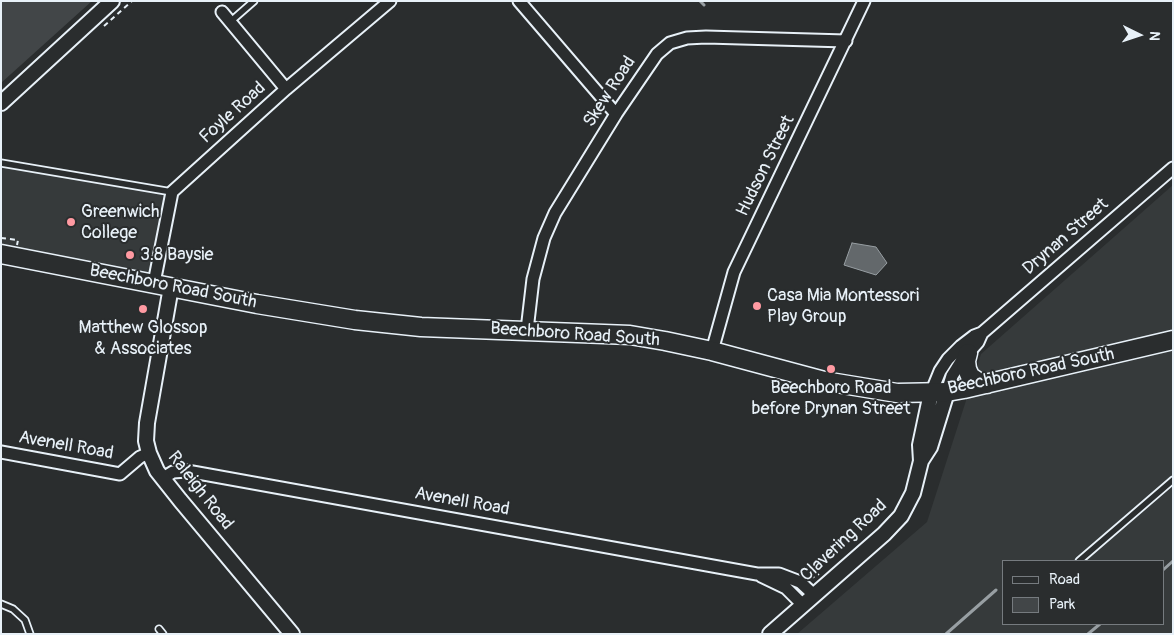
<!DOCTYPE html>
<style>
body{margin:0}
#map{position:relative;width:1174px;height:635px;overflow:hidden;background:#2a2d2e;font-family:Pangolin,sans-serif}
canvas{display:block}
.frame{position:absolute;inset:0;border:2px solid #e8f1f8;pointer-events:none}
.legend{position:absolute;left:1002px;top:560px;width:162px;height:65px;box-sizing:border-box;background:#2a2d2e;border:1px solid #767b7f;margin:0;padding:6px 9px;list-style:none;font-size:15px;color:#e8f1f8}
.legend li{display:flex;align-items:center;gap:10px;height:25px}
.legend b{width:25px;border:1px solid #767b7f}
.north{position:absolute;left:1114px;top:10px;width:50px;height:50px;-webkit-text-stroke:4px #2a2d2e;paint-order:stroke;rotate:94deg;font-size:14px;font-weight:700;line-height:20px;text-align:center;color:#e8f1f8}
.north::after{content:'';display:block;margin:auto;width:18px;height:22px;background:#e8f1f8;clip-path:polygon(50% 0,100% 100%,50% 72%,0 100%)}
</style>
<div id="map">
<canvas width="1174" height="635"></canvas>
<div class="frame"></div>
<ul class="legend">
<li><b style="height:6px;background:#2a2d2e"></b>Road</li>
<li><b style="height:14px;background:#424648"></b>Park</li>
</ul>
<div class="north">N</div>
</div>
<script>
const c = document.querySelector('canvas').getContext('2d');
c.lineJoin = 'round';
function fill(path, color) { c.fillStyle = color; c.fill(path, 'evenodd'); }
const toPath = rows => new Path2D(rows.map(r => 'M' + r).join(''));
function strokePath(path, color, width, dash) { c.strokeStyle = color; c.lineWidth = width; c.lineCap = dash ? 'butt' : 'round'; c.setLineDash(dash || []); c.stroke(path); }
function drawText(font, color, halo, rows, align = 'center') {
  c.font = font + ' Pangolin,sans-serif'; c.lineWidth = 4; c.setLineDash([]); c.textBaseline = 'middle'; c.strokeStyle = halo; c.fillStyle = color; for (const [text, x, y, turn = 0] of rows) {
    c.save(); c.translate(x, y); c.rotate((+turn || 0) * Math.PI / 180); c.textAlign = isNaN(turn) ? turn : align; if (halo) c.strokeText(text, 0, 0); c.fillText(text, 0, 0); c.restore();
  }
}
fill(toPath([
 [1,163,169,191,152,281,1,254],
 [1173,185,1173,634,797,634,927,522,981,354],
 [1003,561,1163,561,1163,624,1003,624]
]), '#363a3b');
fill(toPath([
 [1,1,92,1,1,83]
]), '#424648');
const water = toPath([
 [852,243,876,247,887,263,876,275,844,265,852,243]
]);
fill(water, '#63686b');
strokePath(water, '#989fa3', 1);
strokePath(toPath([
 [700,1,704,5],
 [1163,570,1173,561],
 [946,634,996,590],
 [1088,634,1100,624]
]), '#989fa3', 3);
const service = toPath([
 [230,22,254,1],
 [1,163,172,192],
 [1079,561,1173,480],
 [1,604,13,609,25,620,30,634],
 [159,629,163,634]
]);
const minor = toPath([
 [519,1,616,114],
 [222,12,286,89],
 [154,283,172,192,286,89,390,1],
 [527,330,533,279,544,238,555,213,616,114,657,54,670,43,687,38,706,37,846,41],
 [712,351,734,272,864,1],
 [947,392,952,376,962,360,978,342,982,333],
 [931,393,940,371,948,359,961,346,974,336,982,333,1173,168],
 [1,452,120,474,140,457,149,453],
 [163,478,173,472,187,471,757,574,779,574,800,582,814,595],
 [761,576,786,588,803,605]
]);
const tertiary = toPath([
 [1,103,112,1],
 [171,287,147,423,146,441,149,453,157,471,180,500,292,634],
 [921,461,920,445,931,393],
 [770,634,884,534,901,516,913,493,921,461,930,447,947,392]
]);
const primary = toPath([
 [1,254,257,304,355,320,421,327,630,335,665,341,712,351,824,381,897,393,947,392,964,389,1173,340],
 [968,353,966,361,967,369,970,376,980,383,987,384]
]);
strokePath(service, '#e8f1f8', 9);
strokePath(minor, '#e8f1f8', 15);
strokePath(tertiary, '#e8f1f8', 18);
strokePath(primary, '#e8f1f8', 21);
strokePath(toPath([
 [104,26,132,1],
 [1,238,18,240,17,245],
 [810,579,819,574]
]), '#e8f1f8', 2, [5, 4]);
strokePath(service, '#2a2d2e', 5.5);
strokePath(minor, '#2a2d2e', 11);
strokePath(tertiary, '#2a2d2e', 14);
strokePath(primary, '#2a2d2e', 18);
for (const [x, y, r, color] of [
 [71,222,5,"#ff9aa2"],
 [130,255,5,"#ff9aa2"],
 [757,306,5,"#ff9aa2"],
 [143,309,5,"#ff9aa2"],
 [831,369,5,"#ff9aa2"]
]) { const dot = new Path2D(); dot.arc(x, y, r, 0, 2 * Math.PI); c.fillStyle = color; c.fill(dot); strokePath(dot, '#2a2d2e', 2); }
drawText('18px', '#e8f1f8', '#2a2d2e', [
 ["Skew Road",610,92,-57],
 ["Foyle Road",233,113,-42],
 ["Hudson Street",766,166,-64],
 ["Drynan Street",1066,237,-41],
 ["Beechboro Road South",173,287,11],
 ["Beechboro Road South",575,335,4],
 ["Beechboro Road South",1031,372,-12],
 ["Avenell Road",66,446,10],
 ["Raleigh Road",200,491,52],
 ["Avenell Road",462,502,10],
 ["Clavering Road",844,541,-43]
]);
drawText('18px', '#e8f1f8', '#2a2d2e', [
 ["Greenwich",81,212],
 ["College",81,233],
 ["3.8 Baysie",140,255],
 ["Casa Mia Montessori",767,296],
 ["Play Group",767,317],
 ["Matthew Glossop",143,328,"center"],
 ["& Associates",143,349,"center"],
 ["Beechboro Road",831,388,"center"],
 ["before Drynan Street",831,409,"center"]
], 'left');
</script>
